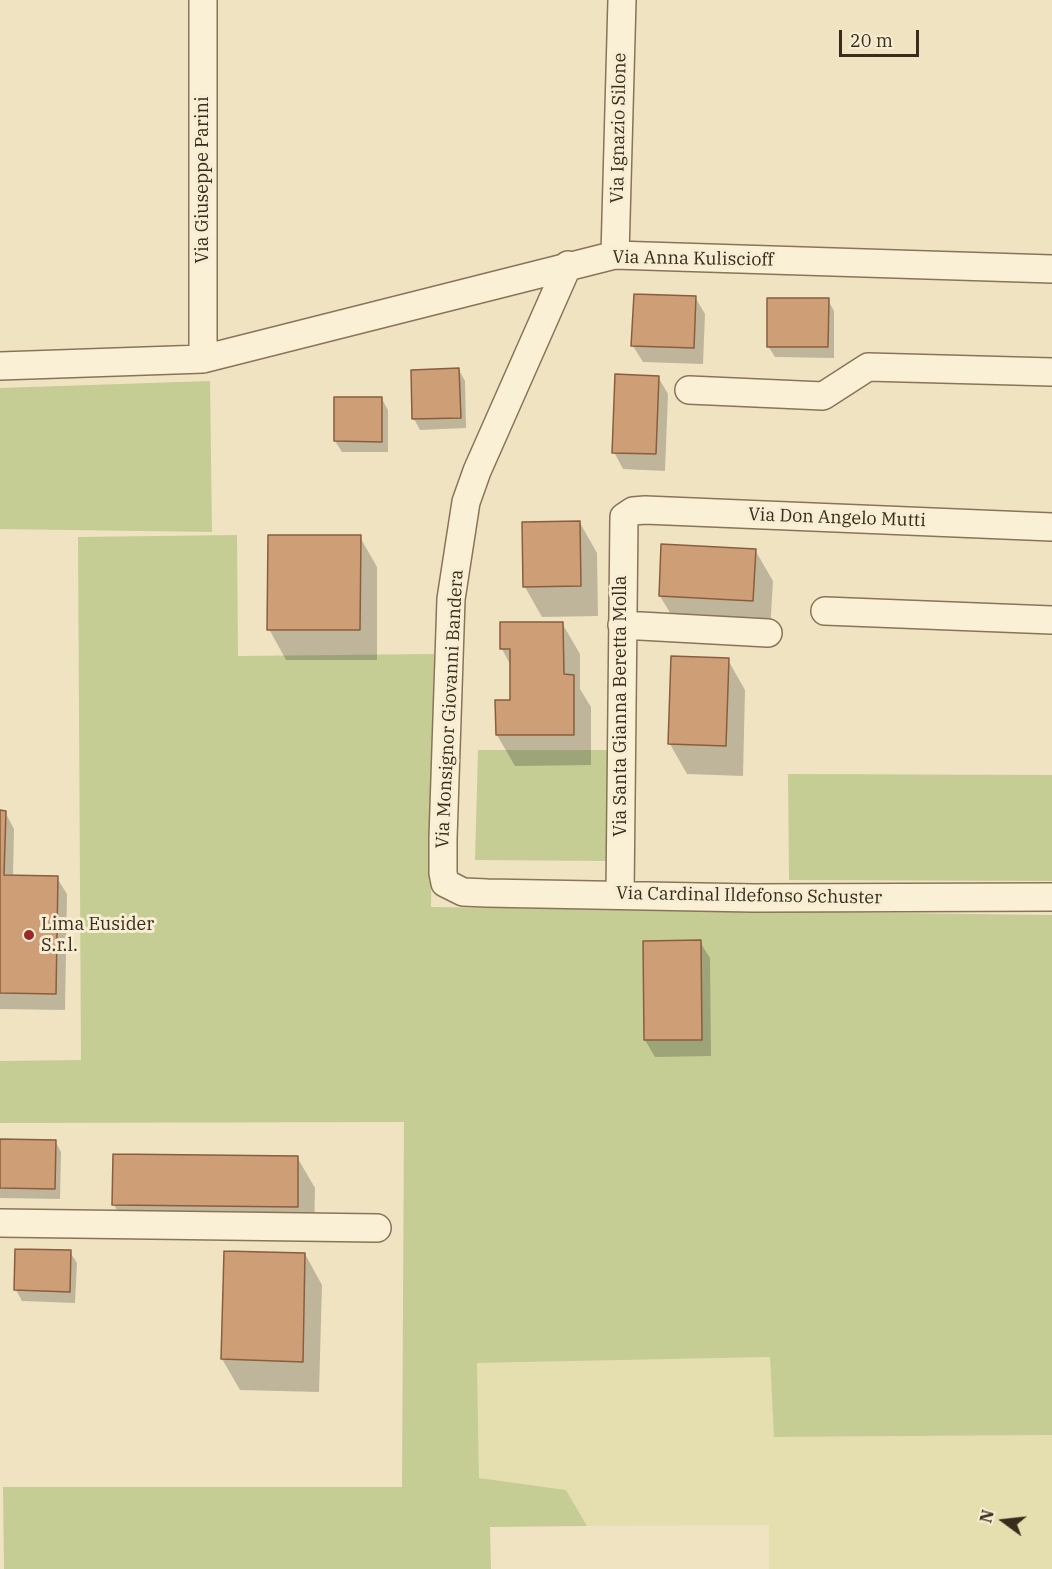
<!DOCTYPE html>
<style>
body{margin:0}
#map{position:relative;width:1052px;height:1569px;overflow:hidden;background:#efe3c2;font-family:"IBM Plex Serif",serif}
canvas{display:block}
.north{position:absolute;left:974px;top:1491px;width:60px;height:60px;-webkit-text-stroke:4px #f6edd2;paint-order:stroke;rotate:285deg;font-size:16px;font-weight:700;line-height:24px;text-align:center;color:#392c1d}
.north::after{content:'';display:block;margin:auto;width:21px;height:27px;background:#392c1d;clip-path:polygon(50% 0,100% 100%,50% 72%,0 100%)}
.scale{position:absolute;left:839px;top:30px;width:80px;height:27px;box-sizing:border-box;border:3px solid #392c1d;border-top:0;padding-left:8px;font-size:18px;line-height:21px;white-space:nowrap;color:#392c1d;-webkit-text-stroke:4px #f6edd2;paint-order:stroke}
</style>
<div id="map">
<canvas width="1052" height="1569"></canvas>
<div class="north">N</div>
<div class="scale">20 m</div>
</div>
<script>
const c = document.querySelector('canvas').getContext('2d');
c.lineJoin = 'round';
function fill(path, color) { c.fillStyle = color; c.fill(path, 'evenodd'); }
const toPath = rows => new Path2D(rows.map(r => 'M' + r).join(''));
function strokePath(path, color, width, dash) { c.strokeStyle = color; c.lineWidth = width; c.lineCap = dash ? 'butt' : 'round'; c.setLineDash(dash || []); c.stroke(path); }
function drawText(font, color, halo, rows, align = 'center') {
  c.font = font + ' "IBM Plex Serif",serif'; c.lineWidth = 6; c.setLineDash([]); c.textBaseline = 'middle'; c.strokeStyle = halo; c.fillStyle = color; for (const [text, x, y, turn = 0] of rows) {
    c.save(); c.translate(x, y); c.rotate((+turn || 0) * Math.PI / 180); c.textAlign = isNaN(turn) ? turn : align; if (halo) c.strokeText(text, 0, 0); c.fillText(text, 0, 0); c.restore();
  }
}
fill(toPath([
 [770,1357,775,1437,1052,1435,1052,1569,769,1569,769,1525,587,1526,566,1490,479,1478,477,1363]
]), '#e5deaf');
fill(toPath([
 [210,381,212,532,0,529,0,388],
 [237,535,238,656,434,654,431,907,1052,915,1052,1435,774,1437,770,1357,477,1363,479,1478,566,1490,587,1526,490,1527,491,1569,4,1569,3,1487,402,1487,404,1122,0,1123,0,1061,81,1060,78,537],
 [478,750,610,750,608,861,475,860],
 [788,774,1052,775,1052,881,789,880]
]), '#c5cd95');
fill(toPath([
 [695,297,705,314,703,364,643,362,633,346],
 [828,300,834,311,834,358,775,357,768,346],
 [459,370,465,381,466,428,420,430,414,419],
 [658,377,668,394,665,471,623,469,614,452],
 [382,399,388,410,388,452,342,452,335,441],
 [580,523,597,553,598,616,542,617,525,587],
 [360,537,377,567,377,660,286,660,269,629],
 [755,550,773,581,770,631,678,626,660,596],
 [562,623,580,654,580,689,591,707,591,765,515,766,497,735,512,701,511,666,502,649],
 [728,660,745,690,743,776,687,774,670,744],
 [0,812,5,812,14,829,13,877,57,878,67,894,65,1010,0,1009],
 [644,942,700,942,710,958,711,1056,655,1057,645,1040],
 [0,1141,55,1141,61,1152,60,1199,0,1198],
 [297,1157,315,1188,314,1237,131,1235,114,1205],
 [70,1252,77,1263,75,1303,22,1301,16,1290],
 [305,1254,322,1285,319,1392,240,1390,222,1359]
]), '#0003');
const building = toPath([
 [634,294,696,296,694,348,631,346,634,294],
 [767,298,829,298,828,347,767,347,767,298],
 [459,368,461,418,412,419,411,370,459,368],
 [615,374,659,376,656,454,612,453,615,374],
 [334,397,382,397,382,442,334,441,334,397],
 [580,521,581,586,523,587,522,522,580,521],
 [268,535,361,535,360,630,267,630,268,535],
 [661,544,756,549,753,601,659,596,661,544],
 [500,622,563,622,564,674,574,675,574,735,496,735,495,700,510,700,510,649,500,649,500,622],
 [671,656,729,658,726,746,668,744,671,656],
 [0,810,6,811,4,875,58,876,56,994,0,993,0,810],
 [701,940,702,1040,644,1040,643,941,701,940],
 [0,1139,56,1140,55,1189,0,1188,0,1139],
 [113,1154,298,1156,298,1207,112,1205,113,1154],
 [15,1249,71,1250,70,1292,14,1290,15,1249],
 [224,1251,305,1253,303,1362,221,1359,224,1251]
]);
fill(building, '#ce9e76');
strokePath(building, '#895e3e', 1.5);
const minor = toPath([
 [203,0,203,359],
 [615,255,622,0],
 [568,265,477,471,466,502,451,599,443,838,443,873,445,883,463,892,487,893,753,898,1052,897],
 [0,366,203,359,615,255,1052,269],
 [689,390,823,396,868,367,1052,372],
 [825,611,1052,620],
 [622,625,768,633],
 [620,895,624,517,633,511,645,510,1052,527],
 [0,1223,377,1228]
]);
strokePath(minor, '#897458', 30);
strokePath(minor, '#faf0d5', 27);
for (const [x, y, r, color] of [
 [29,935,6,"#9a2a27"]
]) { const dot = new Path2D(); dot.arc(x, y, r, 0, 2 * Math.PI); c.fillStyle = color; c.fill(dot); strokePath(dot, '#f6edd2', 2); }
drawText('18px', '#392c1d', '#f6edd2', [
 ["Via Ignazio Silone",619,128,-89],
 ["Via Giuseppe Parini",203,180,-90],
 ["Via Anna Kuliscioff",693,259,1],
 ["Via Don Angelo Mutti",837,518,2],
 ["Via Santa Gianna Beretta Molla",621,706,-90],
 ["Via Monsignor Giovanni Bandera",450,709,-87],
 ["Via Cardinal Ildefonso Schuster",749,896,1]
]);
drawText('18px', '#392c1d', '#f6edd2', [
 ["Lima Eusider",41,925],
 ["S.r.l.",41,946]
], 'left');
</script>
